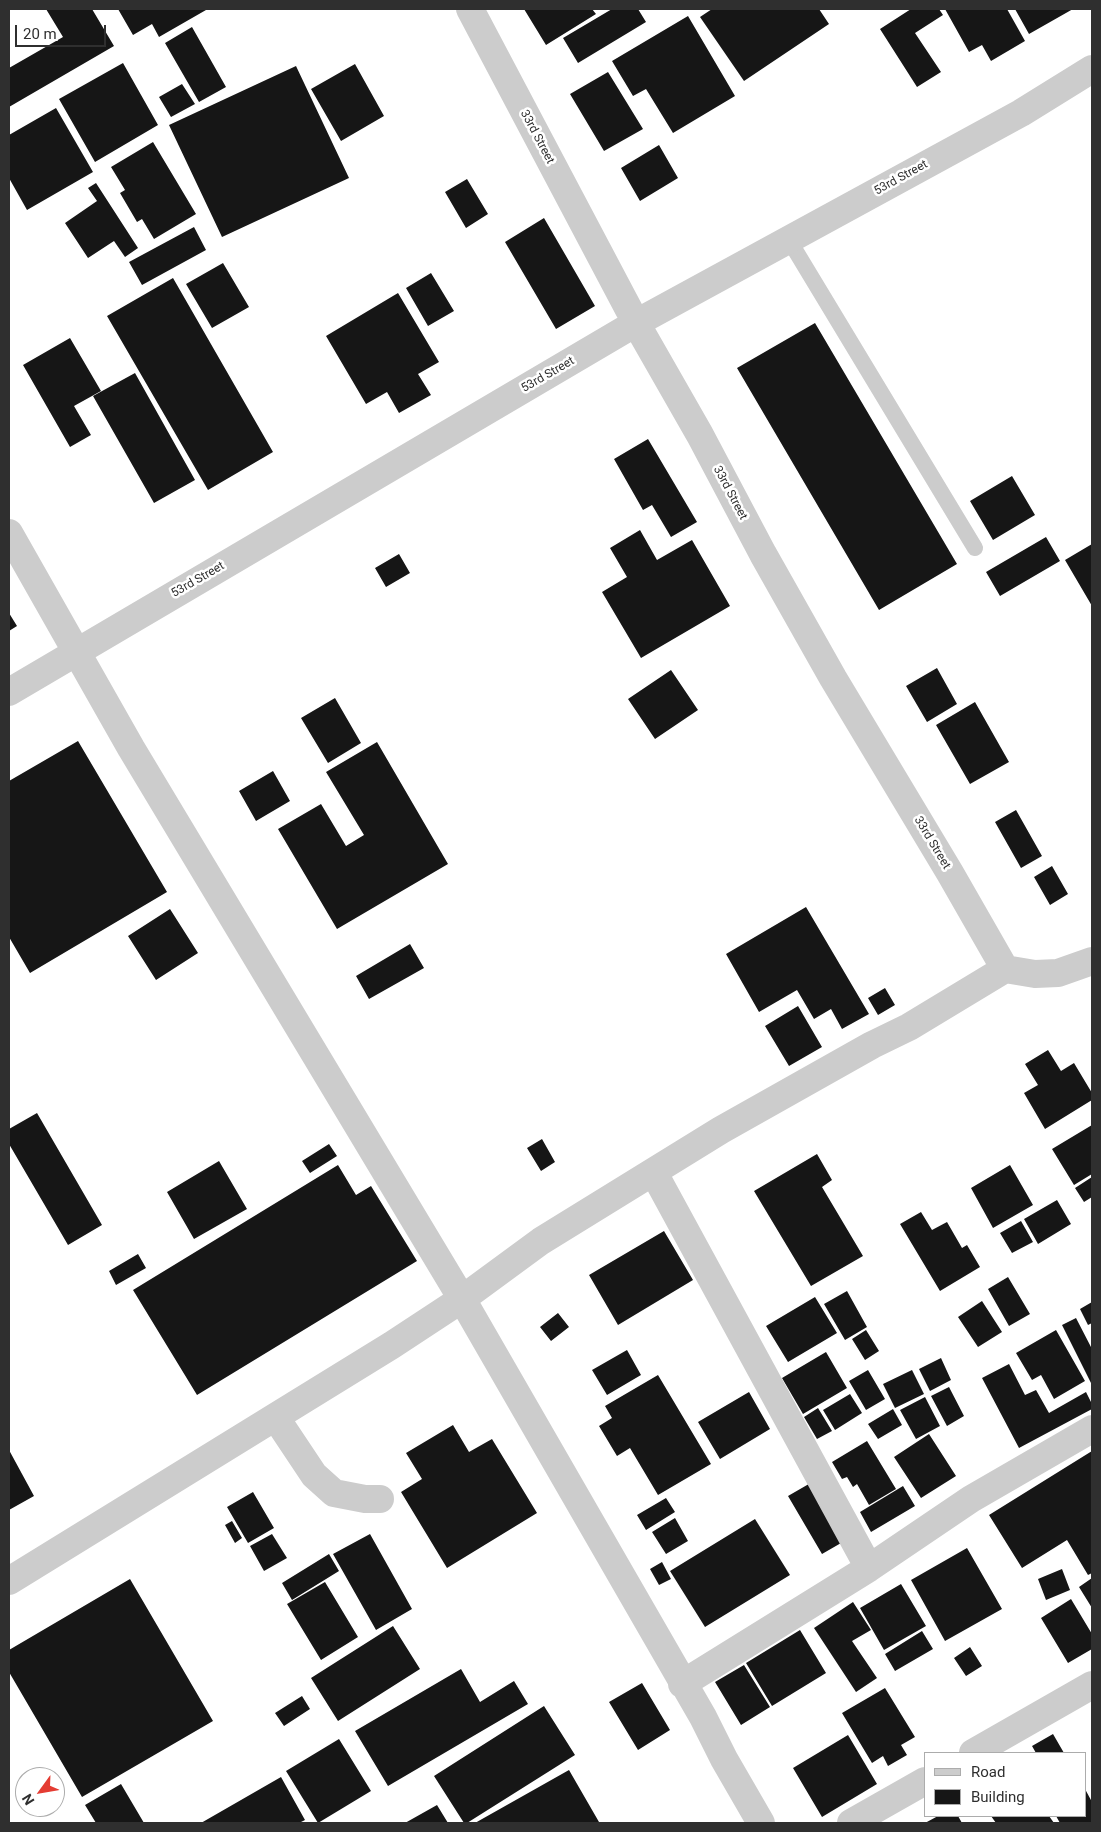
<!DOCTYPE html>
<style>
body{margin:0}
#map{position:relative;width:1101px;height:1832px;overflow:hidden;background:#fff;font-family:Roboto,sans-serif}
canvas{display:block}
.frame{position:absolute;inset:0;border:10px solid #2f2f2f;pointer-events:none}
.legend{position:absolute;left:924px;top:1752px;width:162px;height:65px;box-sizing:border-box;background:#fff;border:1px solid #acacac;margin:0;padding:6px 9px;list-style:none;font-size:15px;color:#2f2f2f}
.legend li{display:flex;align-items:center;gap:10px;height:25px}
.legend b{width:25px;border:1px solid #acacac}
.north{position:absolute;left:15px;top:1767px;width:50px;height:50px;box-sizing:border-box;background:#fff;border:1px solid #acacac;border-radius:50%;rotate:238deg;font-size:14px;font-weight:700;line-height:20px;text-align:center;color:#2f2f2f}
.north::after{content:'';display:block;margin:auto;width:18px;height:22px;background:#e43c33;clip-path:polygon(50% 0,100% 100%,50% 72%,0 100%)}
.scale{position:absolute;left:15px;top:25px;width:91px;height:22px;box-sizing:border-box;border:2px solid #2f2f2f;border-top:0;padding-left:6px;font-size:15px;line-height:18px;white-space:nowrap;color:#2f2f2f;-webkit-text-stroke:4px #fff;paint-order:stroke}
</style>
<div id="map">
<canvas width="1101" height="1832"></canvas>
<div class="frame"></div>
<ul class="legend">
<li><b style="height:6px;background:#ccc"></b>Road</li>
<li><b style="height:14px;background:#161616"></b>Building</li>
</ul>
<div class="north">N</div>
<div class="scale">20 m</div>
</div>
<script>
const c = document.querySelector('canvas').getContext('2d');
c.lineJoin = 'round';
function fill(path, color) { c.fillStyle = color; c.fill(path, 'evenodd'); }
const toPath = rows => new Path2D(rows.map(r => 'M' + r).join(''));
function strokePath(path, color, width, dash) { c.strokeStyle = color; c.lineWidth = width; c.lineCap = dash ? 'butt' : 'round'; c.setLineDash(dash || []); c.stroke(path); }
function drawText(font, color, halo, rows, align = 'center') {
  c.font = font + ' Roboto,sans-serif'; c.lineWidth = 5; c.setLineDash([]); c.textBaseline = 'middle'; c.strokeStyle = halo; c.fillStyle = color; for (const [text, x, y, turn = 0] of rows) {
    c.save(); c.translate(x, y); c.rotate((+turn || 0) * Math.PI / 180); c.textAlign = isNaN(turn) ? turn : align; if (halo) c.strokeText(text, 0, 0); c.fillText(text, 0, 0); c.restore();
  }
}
fill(toPath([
 [46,9,92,9,114,46,9,107,9,68,63,37],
 [118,9,205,9,206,10,159,37,152,24,133,35],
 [524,9,592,9,596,14,546,45],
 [612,9,638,9,646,22,578,63,563,38],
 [712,9,819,9,829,24,744,81,700,17],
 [911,9,939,9,943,15,915,33,941,72,917,87,880,29],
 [945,9,1007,9,1025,41,991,61,982,45,969,52],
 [1015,9,1073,9,1029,34],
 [688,16,735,96,673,133,646,89,633,96,612,61],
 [192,27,226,87,199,102,165,43],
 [123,63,158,125,95,162,59,99],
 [355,64,384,116,341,141,311,89],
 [296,66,349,178,222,237,169,125],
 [608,72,643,129,604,151,570,94],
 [182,84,195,104,171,117,159,97],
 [56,108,93,172,27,210,9,178,9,135],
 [153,142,196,214,154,239,142,219,137,222,120,193,125,190,111,167],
 [659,145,678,178,640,201,621,168],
 [467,179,488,214,466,228,445,192],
 [96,183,138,248,125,257,114,241,88,258,65,223,97,201,88,188],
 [544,218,595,306,556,329,505,242],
 [194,227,206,250,142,285,129,262],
 [223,263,249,307,212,328,186,284],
 [431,273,454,311,428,326,406,288],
 [173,278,273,452,208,490,107,316],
 [398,293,439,362,418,374,431,395,399,413,387,392,366,404,326,336],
 [815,323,957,564,879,610,737,368],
 [70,338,101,391,74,406,91,435,70,447,23,365],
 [135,373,195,480,154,503,93,396],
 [648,439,697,522,671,537,652,505,643,510,614,459],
 [1012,476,1035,515,993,540,970,501],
 [640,530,657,560,692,540,730,606,641,658,602,592,627,577,610,548],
 [1046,537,1060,561,1000,596,986,572],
 [1092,544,1092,606,1065,560],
 [399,554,410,573,386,587,375,568],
 [9,613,17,626,9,631],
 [937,668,957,704,927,722,906,686],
 [671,670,698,710,655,739,628,699],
 [335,698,361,743,328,763,301,718],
 [975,702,1009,762,970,784,936,725],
 [78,741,167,892,30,973,9,937,9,781],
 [377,742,448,864,337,929,278,829,321,804,346,846,364,835,326,772],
 [273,771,290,801,256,821,239,791],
 [1016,810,1042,856,1021,868,995,822],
 [1052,866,1068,894,1050,905,1034,877],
 [806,907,869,1014,842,1029,831,1009,814,1019,797,990,759,1012,726,954],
 [170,909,198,953,156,980,128,936],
 [410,944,424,968,369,999,356,976],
 [885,988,895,1005,878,1015,868,998],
 [798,1006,822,1047,789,1066,765,1026],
 [1048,1050,1061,1071,1074,1063,1092,1093,1092,1100,1045,1129,1024,1093,1038,1085,1025,1064],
 [37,1113,102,1225,68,1245,9,1144,9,1129],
 [1092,1125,1092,1174,1074,1185,1052,1149],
 [542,1139,555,1162,541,1171,527,1148],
 [329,1144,337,1156,310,1173,302,1161],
 [817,1154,832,1180,822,1187,863,1256,811,1286,754,1191],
 [219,1161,247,1209,194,1239,167,1192],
 [338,1165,356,1195,371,1186,417,1261,197,1395,133,1290],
 [1010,1165,1033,1205,993,1228,971,1188],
 [1092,1177,1092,1197,1084,1202,1075,1188],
 [1057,1200,1071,1224,1038,1244,1024,1219],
 [921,1212,932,1230,947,1222,962,1248,967,1245,980,1267,940,1291,900,1224],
 [1021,1221,1033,1242,1012,1253,1000,1233],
 [664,1231,693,1280,618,1325,589,1275],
 [138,1254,146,1268,116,1285,109,1271],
 [1008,1277,1030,1314,1009,1326,988,1289],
 [847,1291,867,1327,845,1340,824,1304],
 [815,1297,837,1333,788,1362,766,1326],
 [982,1301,1002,1332,978,1347,958,1317],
 [1092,1302,1092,1323,1088,1325,1080,1309],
 [558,1313,569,1327,551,1341,540,1327],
 [1076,1318,1092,1349,1092,1385,1062,1325],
 [866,1330,879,1351,865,1360,852,1339],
 [1056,1330,1085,1381,1054,1399,1041,1375,1032,1380,1016,1353],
 [627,1350,641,1375,607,1395,592,1370],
 [826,1352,847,1388,803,1414,782,1378],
 [941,1358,951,1380,930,1391,919,1369],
 [1009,1364,1025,1395,1036,1390,1049,1413,1086,1392,1092,1404,1092,1409,1019,1448,982,1378],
 [868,1370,885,1399,866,1410,849,1381],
 [912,1370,924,1394,895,1408,883,1384],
 [658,1375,711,1464,658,1495,630,1448,617,1456,599,1426,612,1418,605,1406],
 [949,1387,964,1416,947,1426,931,1396],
 [749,1392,770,1429,720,1459,698,1422],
 [850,1394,862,1413,835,1430,823,1410],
 [925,1397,940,1426,916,1439,900,1410],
 [818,1408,832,1431,817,1439,804,1417],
 [893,1409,902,1425,878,1439,868,1424],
 [453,1425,469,1452,492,1439,537,1513,447,1568,401,1492,422,1479,406,1453],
 [929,1434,956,1476,921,1498,894,1457],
 [867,1441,896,1489,869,1505,857,1484,853,1487,847,1477,842,1479,832,1462],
 [9,1450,34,1496,9,1510],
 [1092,1451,1092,1573,1088,1575,1067,1540,1022,1568,989,1515],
 [814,1481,848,1539,822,1554,788,1496],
 [903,1486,915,1506,871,1532,860,1512],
 [253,1492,274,1528,248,1543,227,1507],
 [666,1498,675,1512,646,1530,637,1515],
 [675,1518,688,1541,666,1554,652,1532],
 [755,1519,790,1575,705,1627,670,1571],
 [232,1521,242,1538,235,1543,225,1525],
 [272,1534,287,1558,264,1571,250,1546],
 [370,1534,412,1609,376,1630,333,1554],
 [967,1548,1002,1609,945,1641,911,1580],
 [329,1554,339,1571,292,1600,282,1583],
 [662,1562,671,1579,659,1585,650,1569],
 [1062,1569,1070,1590,1046,1600,1038,1579],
 [1092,1578,1092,1608,1079,1587],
 [130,1579,213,1721,82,1797,9,1672,9,1650],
 [325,1582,358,1637,321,1660,287,1604],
 [901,1584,926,1626,884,1650,860,1608],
 [1071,1599,1092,1634,1092,1649,1068,1663,1041,1618],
 [853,1602,871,1630,852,1641,877,1678,856,1692,814,1628],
 [393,1626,420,1669,338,1721,311,1678],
 [800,1630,826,1673,772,1706,746,1663],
 [922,1631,933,1649,895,1671,885,1654],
 [970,1647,982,1666,966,1676,954,1658],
 [744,1665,770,1707,741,1725,715,1682],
 [461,1669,480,1702,514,1681,528,1704,388,1786,355,1731],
 [642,1683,670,1730,638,1750,609,1702],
 [885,1688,915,1737,901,1745,907,1755,888,1766,883,1756,872,1763,842,1713],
 [302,1696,310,1709,284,1726,275,1713],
 [544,1706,575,1755,467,1823,464,1823,434,1776],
 [1053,1734,1064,1753,1036,1753,1032,1746],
 [848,1735,877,1784,822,1817,793,1768],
 [339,1739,371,1791,318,1823,286,1771],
 [569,1770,599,1822,596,1823,475,1823],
 [281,1777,305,1820,299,1823,201,1823],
 [121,1784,144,1823,96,1823,85,1805],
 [1085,1789,1092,1802,1092,1823,1060,1823,1056,1816,1085,1816],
 [437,1805,448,1823,405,1823],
 [938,1816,958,1816,962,1823,925,1823],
 [991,1816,1049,1816,1054,1823,996,1823]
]), '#161616');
strokePath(toPath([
 [789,240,975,548]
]), '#ccc', 16);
strokePath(toPath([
 [470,9,636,323,700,435,763,554,833,678,950,873,1005,969],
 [9,533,131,748,462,1299,703,1717,724,1759,761,1823],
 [9,692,636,323,1021,113,1092,69],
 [654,1173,869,1568],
 [276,1418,314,1475,334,1493,365,1499,380,1499],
 [9,1581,392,1345,462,1299,541,1241,721,1130,872,1045,909,1027,1005,969,1035,974,1058,973,1092,961],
 [682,1684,869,1568,971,1499,1092,1429],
 [973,1753,1092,1685],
 [851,1823,925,1781]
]), '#ccc', 28);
drawText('12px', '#2f2f2f', '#fff', [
 ["33rd Street",537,137,62],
 ["53rd Street",901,178,-29],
 ["53rd Street",548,375,-30],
 ["33rd Street",730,493,62],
 ["53rd Street",198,580,-30],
 ["33rd Street",932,843,59]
]);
</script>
